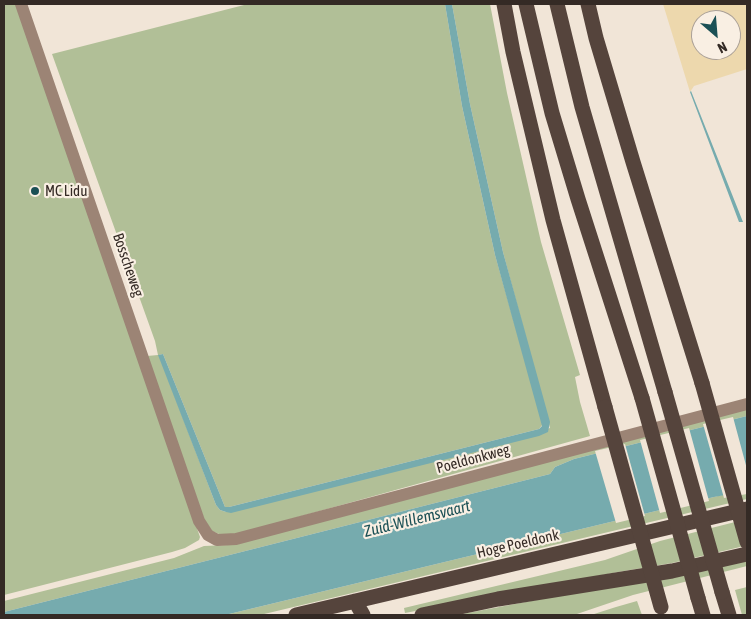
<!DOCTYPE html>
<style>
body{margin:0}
#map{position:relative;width:751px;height:619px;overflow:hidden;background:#f1e5d7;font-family:"Asap Condensed",sans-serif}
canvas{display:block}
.frame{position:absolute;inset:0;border:5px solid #342a25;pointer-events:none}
.north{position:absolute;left:691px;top:10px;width:50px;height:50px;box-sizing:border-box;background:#f9efe3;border:1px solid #aaa097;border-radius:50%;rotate:153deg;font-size:14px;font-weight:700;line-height:20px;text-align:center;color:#342a25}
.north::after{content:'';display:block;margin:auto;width:18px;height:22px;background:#1b5055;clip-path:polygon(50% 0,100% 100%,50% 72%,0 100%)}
</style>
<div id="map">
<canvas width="751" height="619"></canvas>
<div class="frame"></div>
<div class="north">N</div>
</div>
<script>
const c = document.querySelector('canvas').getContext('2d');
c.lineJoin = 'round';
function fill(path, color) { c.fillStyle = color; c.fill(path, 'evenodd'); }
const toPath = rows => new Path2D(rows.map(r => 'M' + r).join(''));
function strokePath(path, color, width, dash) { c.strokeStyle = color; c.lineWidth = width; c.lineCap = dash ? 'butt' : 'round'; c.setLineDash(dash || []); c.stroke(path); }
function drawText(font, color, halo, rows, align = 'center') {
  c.font = font + ' "Asap Condensed",sans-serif'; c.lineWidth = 4.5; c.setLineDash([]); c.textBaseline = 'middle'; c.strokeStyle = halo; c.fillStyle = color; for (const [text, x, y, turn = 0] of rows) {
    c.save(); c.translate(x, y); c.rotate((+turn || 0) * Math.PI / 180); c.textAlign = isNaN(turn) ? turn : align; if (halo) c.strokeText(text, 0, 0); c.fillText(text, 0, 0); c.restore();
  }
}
fill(toPath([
 [4,4,16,4,200,537,199,540,185,548,172,552,4,595],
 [248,4,445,4,462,106,495,255,543,424,539,429,229,507,225,507,163,354,159,355,216,505,220,510,226,512,550,428,503,252,470,104,452,4,490,4,507,93,541,242,580,375,575,377,580,402,590,436,237,534,219,534,212,531,204,519,147,356,158,355,155,341,52,54],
 [747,409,747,416,574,459,555,467,550,474,4,612,4,601,174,558,204,546,228,545],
 [747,489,747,499,260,615,225,615],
 [747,519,747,545,736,548,672,563,618,572,405,613,404,608,605,560,660,541],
 [747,560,747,566,633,595,574,615,457,615],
 [747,587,747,615,742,615,735,590],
 [637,601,642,615,591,615,616,607]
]), '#b1bf97');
fill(toPath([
 [663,4,747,4,747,69,694,86,690,92],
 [701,20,731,20,731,50,701,50]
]), '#edd8ad');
fill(toPath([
 [445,4,452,4,470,104,503,252,550,422,548,432,539,436,231,513,226,512,220,510,216,505,158,355,163,354,225,507,229,507,539,429,542,426,495,255,462,106],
 [691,91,743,222,739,222,690,92],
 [747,416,747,491,714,497,225,615,4,615,4,612,550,474,555,467,574,459]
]), '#76abae');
fill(toPath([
 [733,417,747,469,747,494,724,498,703,424],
 [689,428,709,501,660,513,640,440],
 [625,444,645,516,616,523,595,451]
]), '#f1e5d7');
strokePath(toPath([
 [21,4,199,521,208,535,217,540,236,539,747,404]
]), '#9c8475', 12);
strokePath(toPath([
 [504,4,513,52,553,220,605,407],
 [526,4,552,113,578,199,642,398],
 [557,4,582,107,665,392],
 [588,4,596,38,633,162,702,383],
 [722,592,729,615],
 [698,598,703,615],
 [355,601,363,615],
 [296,615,747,509],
 [422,615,498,599,672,571,747,554]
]), '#55443c', 15);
strokePath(toPath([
 [702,383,747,542],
 [665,392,722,592],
 [642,398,698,598],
 [605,407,661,607]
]), '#55443c', 15);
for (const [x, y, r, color] of [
 [35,191,5,"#1b5055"]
]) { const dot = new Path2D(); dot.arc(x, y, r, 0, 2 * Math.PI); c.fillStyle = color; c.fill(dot); strokePath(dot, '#f9efe3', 2); }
drawText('15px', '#342a25', '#f9efe3', [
 ["MC Lidu",45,191]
], 'left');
drawText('15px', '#342a25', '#f9efe3', [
 ["Bosscheweg",128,265,71],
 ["Poeldonkweg",473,459,-15],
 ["Hoge Poeldonk",518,544,-13]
]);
drawText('italic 16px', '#1b5055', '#f9efe3', [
 ["Zuid-Willemsvaart",417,519,-14]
]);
</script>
